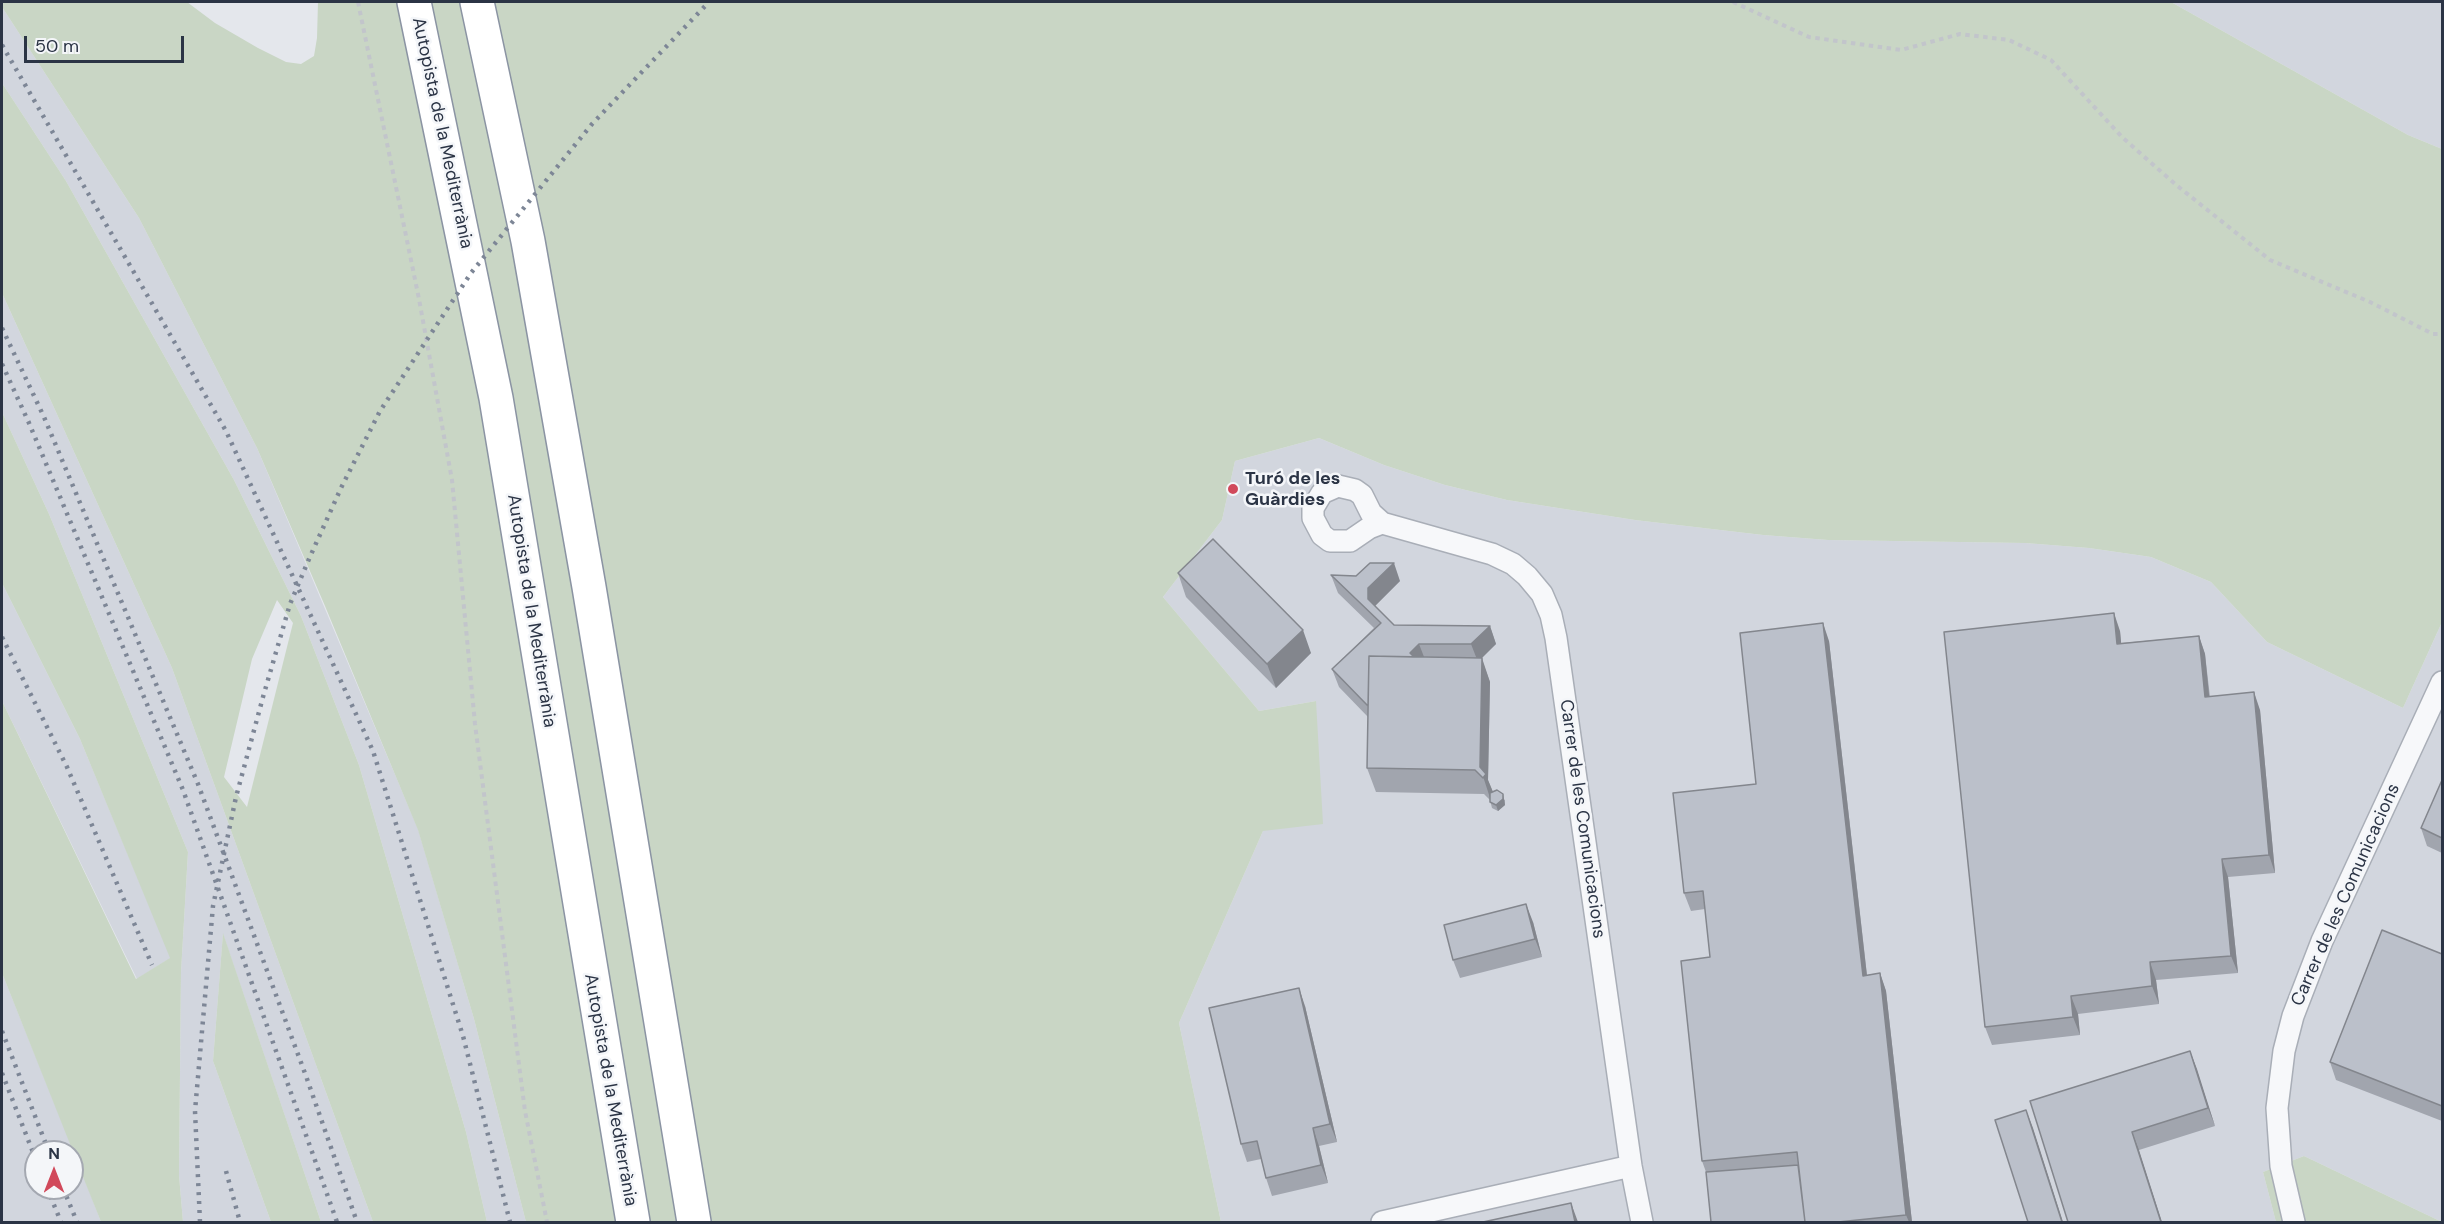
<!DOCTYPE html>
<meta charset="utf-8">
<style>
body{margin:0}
#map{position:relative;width:2444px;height:1224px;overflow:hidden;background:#e4e7ec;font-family:"DM Sans",sans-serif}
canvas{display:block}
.frame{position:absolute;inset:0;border:3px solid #2b3445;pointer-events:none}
.north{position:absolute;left:24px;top:1140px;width:60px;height:60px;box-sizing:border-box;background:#f4f6f9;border:2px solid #a4a8b1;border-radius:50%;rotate:0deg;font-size:16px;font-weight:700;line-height:24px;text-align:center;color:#2b3445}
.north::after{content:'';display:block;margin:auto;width:21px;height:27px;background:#d1495b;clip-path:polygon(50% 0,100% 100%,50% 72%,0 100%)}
.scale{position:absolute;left:24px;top:36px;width:160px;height:27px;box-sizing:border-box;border:3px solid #2b3445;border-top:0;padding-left:8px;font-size:18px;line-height:21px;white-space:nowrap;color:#2b3445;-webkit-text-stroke:4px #f4f6f9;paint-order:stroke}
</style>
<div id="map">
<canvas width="2444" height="1224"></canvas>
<div class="frame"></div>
<div class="north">N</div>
<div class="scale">50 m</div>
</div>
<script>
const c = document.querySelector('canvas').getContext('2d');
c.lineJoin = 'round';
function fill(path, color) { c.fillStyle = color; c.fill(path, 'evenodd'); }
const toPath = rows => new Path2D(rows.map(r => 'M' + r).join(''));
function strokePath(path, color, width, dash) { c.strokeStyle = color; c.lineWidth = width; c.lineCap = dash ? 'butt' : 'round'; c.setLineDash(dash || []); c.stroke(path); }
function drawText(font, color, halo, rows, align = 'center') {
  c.font = font + ' "DM Sans",sans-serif'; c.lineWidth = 5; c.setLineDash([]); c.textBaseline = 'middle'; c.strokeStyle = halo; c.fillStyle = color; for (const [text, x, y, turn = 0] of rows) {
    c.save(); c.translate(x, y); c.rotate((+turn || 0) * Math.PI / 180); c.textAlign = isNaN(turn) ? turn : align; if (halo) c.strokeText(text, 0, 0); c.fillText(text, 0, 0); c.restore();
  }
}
fill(toPath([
 [2171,2,2442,2,2442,149,2408,135],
 [2,7,139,218,257,448,418,829,474,1019,526,1222,487,1222,466,1132,359,765,301,616,234,480,66,181,2,83],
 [2,293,172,668,373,1222,321,1222,223,934,213,1061,271,1222,183,1222,179,1175,181,972,188,852,49,514,2,412],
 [1319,438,1384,465,1445,485,1507,500,1635,520,1763,535,1828,540,2025,543,2089,548,2151,557,2211,582,2267,642,2403,708,2442,622,2442,1222,2304,1156,2263,1172,2276,1222,1221,1222,1179,1023,1263,831,1316,701,1259,711,1163,597,1222,520,1235,461],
 [2,583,80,739,171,958,137,979,2,701],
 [2,973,81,1169,101,1222,2,1222],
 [36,1152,72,1152,72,1188,36,1188]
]), '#d2d6de');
fill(toPath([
 [2,2,187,2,215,23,258,48,286,62,301,64,314,56,317,38,318,2,2171,2,2408,135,2442,149,2442,622,2403,708,2267,642,2211,582,2151,557,2089,548,2025,543,1828,540,1763,535,1635,520,1507,500,1445,485,1384,465,1319,438,1235,461,1222,520,1163,597,1259,711,1316,701,1323,824,1263,831,1179,1023,1221,1222,526,1222,474,1019,418,830,325,606,257,448,139,218,2,7],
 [2,83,66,181,234,480,301,616,359,765,466,1132,487,1222,373,1222,172,668,2,293],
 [277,600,293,623,247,807,224,777,252,659],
 [2,412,49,514,188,852,181,972,179,1175,183,1222,101,1222,2,973,2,701,136,979,170,958,80,739,2,583],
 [223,933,321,1222,271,1222,213,1061],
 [2304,1156,2442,1222,2276,1222,2263,1172]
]), '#c9d6c5');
const minor = toPath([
 [1338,486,1355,490,1362,495,1371,513,1382,523,1369,528,1350,541,1330,541,1322,535,1313,518,1313,508,1322,493,1338,486],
 [1382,523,1492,554,1513,564,1527,576,1542,594,1551,615,1556,638,1631,1166,1642,1222],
 [1382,1222,1631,1166],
 [2294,1222,2281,1166,2277,1108,2284,1051,2293,1016,2322,941,2442,682]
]);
const motorway = toPath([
 [414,2,496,398,633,1222],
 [477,2,528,241,589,587,694,1222]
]);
strokePath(minor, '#a9aeb7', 24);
strokePath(motorway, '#8b94a3', 36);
strokePath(toPath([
 [358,2,419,299,452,480,475,724,525,1111,547,1222],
 [1733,2,1809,37,1901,50,1960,34,2009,40,2051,60,2122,137,2175,184,2270,260,2370,302,2433,334,2442,334]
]), '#c2c5cb', 4, [4.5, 4.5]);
strokePath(minor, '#f7f8fa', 21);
strokePath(motorway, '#fff', 33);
strokePath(toPath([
 [2,45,226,431,373,751,463,1036,510,1222],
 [2,328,44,417,198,784,306,1076,357,1222],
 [2,364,29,423,183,790,337,1222],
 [2,637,67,767,152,965],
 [2,1031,49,1152],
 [2,1073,36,1160],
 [226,1171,240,1222],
 [47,1188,61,1222],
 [63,1188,77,1222],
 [200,1222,195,1111,213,906,236,797,263,697,290,604,309,559,341,488,380,411,471,273,592,124,709,2]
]), '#7d8696', 4.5, [3, 6]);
fill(toPath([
 [1178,573,1311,653,1276,688,1186,597],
 [1331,575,1400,581,1375,606,1394,625,1490,626,1496,644,1481,658,1490,682,1488,780,1493,792,1505,800,1505,805,1498,811,1492,808,1490,800,1484,794,1376,792,1367,768,1368,717,1339,687,1332,669,1374,628,1338,593],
 [2120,631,2121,643,2199,636,2205,654,2210,697,2260,710,2275,873,2228,877,2238,973,2156,980,2159,1004,2078,1014,2080,1035,1992,1045,1985,1027],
 [1829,641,1867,975,1880,973,1886,991,1912,1222,1711,1222,1706,1172,1702,1161,1710,957,1705,909,1691,911,1684,893,1756,784],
 [2442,780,2442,853,2427,846,2421,828],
 [1533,922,1542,957,1460,978,1453,960],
 [2442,954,2442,1121,2336,1080,2330,1062],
 [1305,1006,1337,1142,1319,1146,1328,1183,1272,1196,1266,1178,1261,1159,1247,1162,1241,1144],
 [2190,1051,2215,1126,2139,1150,2030,1101]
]), '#a1a5ae');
fill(toPath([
 [1394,563,1400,581,1375,606,1368,599,1368,588],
 [2114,613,2120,631,2123,662,2117,644],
 [1823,623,1829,641,1869,994,1863,976],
 [1490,626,1496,644,1478,662,1471,644],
 [1303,630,1311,653,1276,688,1267,664],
 [2199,636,2205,654,2211,715,2205,697],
 [1419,644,1426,662,1421,667,1410,653],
 [1482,658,1490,682,1488,780,1495,797,1491,801,1480,767],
 [2254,692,2260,710,2275,873,2269,855],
 [1503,794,1505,805,1498,811,1496,805],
 [2222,859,2228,877,2238,973,2231,956],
 [1526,904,1533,922,1542,957,1535,939],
 [2150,962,2156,980,2159,1004,2152,986],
 [1880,973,1886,991,1912,1222,1909,1222,1906,1215],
 [1299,988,1305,1006,1337,1142,1330,1124],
 [2071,996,2078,1014,2080,1035,2073,1017],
 [2190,1051,2197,1069,2215,1126,2208,1108],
 [2026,1110,2033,1128,2063,1222,2062,1222],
 [1313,1128,1319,1146,1328,1183,1321,1165],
 [2132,1132,2139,1150,2162,1222,2161,1222],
 [1571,1203,1578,1222,1575,1222]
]), '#83868d');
const building = toPath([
 [1213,539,1303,630,1267,664,1178,573,1213,539],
 [1370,563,1394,563,1368,588,1368,599,1394,625,1490,626,1471,644,1419,644,1410,653,1414,657,1369,656,1368,706,1332,669,1381,623,1331,575,1356,576,1370,563],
 [2114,613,2117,644,2199,636,2205,697,2254,692,2269,855,2222,859,2231,956,2150,962,2152,986,2071,996,2073,1017,1985,1027,1944,632,2114,613],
 [1823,623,1863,976,1880,973,1906,1215,1838,1222,1805,1222,1797,1152,1702,1161,1681,961,1710,957,1703,891,1684,893,1673,793,1756,784,1740,633,1823,623],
 [1369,656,1482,658,1480,767,1486,774,1483,778,1475,770,1367,768,1369,656],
 [2442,780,2442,838,2421,828,2442,780],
 [1497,790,1503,794,1503,799,1496,805,1490,802,1490,793,1497,790],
 [1526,904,1535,939,1453,960,1444,925,1526,904],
 [2382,930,2442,954,2442,1106,2330,1062,2382,930],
 [1299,988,1330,1124,1313,1128,1321,1165,1266,1178,1257,1141,1241,1144,1209,1008,1299,988],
 [2190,1051,2208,1108,2132,1132,2161,1222,2068,1222,2030,1101,2190,1051],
 [2026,1110,2062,1222,2028,1222,1995,1120,2026,1110],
 [1798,1165,1805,1222,1711,1222,1706,1172,1798,1165],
 [1571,1203,1575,1222,1483,1222,1571,1203]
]);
fill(building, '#bbc0ca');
strokePath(building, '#83868d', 1.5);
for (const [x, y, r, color] of [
 [1233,489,6,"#d1495b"]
]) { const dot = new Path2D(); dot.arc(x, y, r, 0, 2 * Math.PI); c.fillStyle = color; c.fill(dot); strokePath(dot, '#f4f6f9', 2); }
drawText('18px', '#2b3445', '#f4f6f9', [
 ["Autopista de la Mediterrània",442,133,78],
 ["Autopista de la Mediterrània",531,611,81],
 ["Carrer de les Comunicacions",1582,819,82],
 ["Carrer de les Comunicacions",2346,895,-66],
 ["Autopista de la Mediterrània",610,1090,80]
]);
drawText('bold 18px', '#2b3445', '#f4f6f9', [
 ["Turó de les",1245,479],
 ["Guàrdies",1245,500]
], 'left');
</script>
